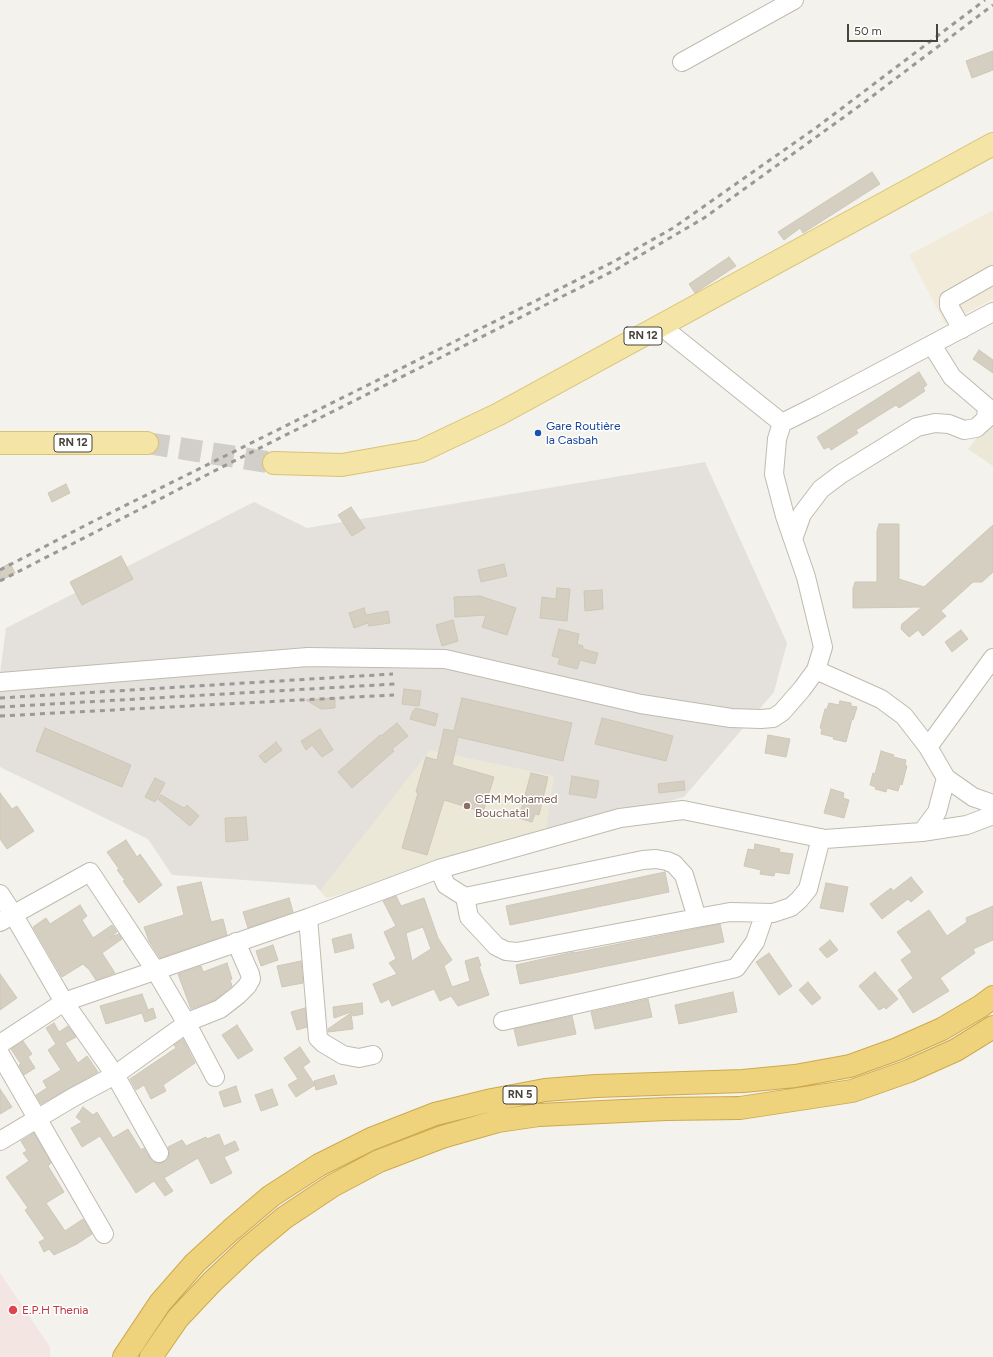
<!DOCTYPE html>
<meta charset="utf-8">
<style>
body{margin:0}
#map{position:relative;width:993px;height:1357px;overflow:hidden;background:#f4f2ec;font-family:Figtree,sans-serif}
canvas{display:block}
.scale{position:absolute;left:847px;top:24px;width:91px;height:18px;box-sizing:border-box;border:2px solid #48443a;border-top:0;padding-left:5px;font-size:12px;line-height:14px;white-space:nowrap;color:#48443a;-webkit-text-stroke:3px #fff;paint-order:stroke}
</style>
<div id="map">
<canvas width="993" height="1357"></canvas>
<div class="scale">50 m</div>
</div>
<script>
const c = document.querySelector('canvas').getContext('2d');
c.lineJoin = 'round';
function fill(path, color) { c.fillStyle = color; c.fill(path, 'evenodd'); }
const toPath = rows => new Path2D(rows.map(r => 'M' + r).join(''));
function strokePath(path, color, width, dash) { c.strokeStyle = color; c.lineWidth = width; c.lineCap = dash ? 'butt' : 'round'; c.setLineDash(dash || []); c.stroke(path); }
function drawText(font, color, halo, rows, align = 'center') {
  c.font = font + ' Figtree,sans-serif'; c.lineWidth = 3; c.setLineDash([]); c.textBaseline = 'middle'; c.strokeStyle = halo; c.fillStyle = color; for (const [text, x, y, turn = 0] of rows) {
    c.save(); c.translate(x, y); c.rotate((+turn || 0) * Math.PI / 180); c.textAlign = isNaN(turn) ? turn : align; if (halo) c.strokeText(text, 0, 0); c.fillText(text, 0, 0); c.restore();
  }
}
fill(toPath([
 [993,210,993,299,945,324,909,255]
]), '#f3ebda');
fill(toPath([
 [705,462,787,643,774,692,684,797,327,898,315,885,172,875,148,839,0,767,0,673,6,628,254,502,307,528]
]), '#e4e1dd');
fill(toPath([
 [993,417,993,466,968,449],
 [430,750,554,776,545,836,327,898,320,891]
]), '#ebe8d7');
fill(toPath([
 [0,1273,50,1347,50,1357,0,1357]
]), '#f3e5e1');
const building = toPath([
 [993,51,993,70,972,78,966,61,993,51],
 [872,172,880,184,803,233,800,228,784,240,778,232,872,172],
 [729,257,736,266,695,293,689,284,729,257],
 [979,350,993,360,993,373,973,359,979,350],
 [919,372,927,385,923,388,925,391,899,408,896,405,856,430,858,433,831,450,829,447,824,449,817,437,919,372],
 [66,484,70,493,52,502,48,493,66,484],
 [351,507,365,528,352,536,338,515,351,507],
 [879,524,899,524,899,579,924,587,993,525,993,572,982,582,973,582,941,611,946,616,923,636,918,630,909,637,901,629,902,624,922,607,853,608,853,589,855,582,877,582,877,531,879,524],
 [121,556,133,579,82,605,70,582,121,556],
 [10,563,15,573,0,581,0,569,10,563],
 [504,564,507,576,481,582,478,570,504,564],
 [557,588,570,589,567,621,540,618,542,597,556,599,557,588],
 [602,590,603,609,585,611,584,591,602,590],
 [480,596,516,608,507,635,482,627,486,615,455,617,454,597,480,596],
 [364,608,366,615,388,611,390,623,369,626,368,623,354,628,349,613,364,608],
 [453,620,458,641,442,646,436,625,453,620],
 [559,629,579,634,577,644,583,646,583,649,598,653,595,664,580,660,577,669,558,664,560,658,552,656,559,629],
 [961,630,968,639,952,652,945,642,961,630],
 [404,689,421,691,419,706,402,704,404,689],
 [335,698,335,708,321,709,306,700,335,698],
 [462,698,572,723,563,761,458,737,452,765,494,777,483,812,444,800,427,855,402,848,418,793,416,792,426,757,437,760,444,729,454,731,462,698],
 [840,701,851,703,851,706,857,707,853,720,852,719,846,742,833,739,834,737,821,734,822,729,820,728,825,709,827,709,829,703,839,705,840,701],
 [416,708,438,714,435,726,410,719,413,711,416,708],
 [602,718,673,736,666,761,595,744,602,718],
 [397,723,408,736,392,749,394,751,352,788,338,772,380,735,381,736,397,723],
 [45,728,131,765,122,787,36,751,45,728],
 [320,729,333,750,322,757,312,745,306,750,301,741,320,729],
 [768,735,790,739,786,757,765,753,768,735],
 [276,742,282,750,265,763,259,756,276,742],
 [881,751,894,755,893,757,906,760,905,765,907,766,902,785,900,784,898,791,887,788,886,792,875,789,876,787,870,785,873,773,875,774,881,751],
 [531,773,548,777,539,815,535,814,532,822,519,818,531,773],
 [572,776,599,781,596,798,569,794,572,776],
 [155,778,165,783,155,802,145,797,155,778],
 [684,781,685,790,659,793,658,784,684,781],
 [831,789,844,793,843,798,849,800,844,818,824,813,831,789],
 [0,793,12,809,17,806,34,831,7,849,0,839,0,793],
 [161,795,184,808,187,805,199,816,190,826,158,799,161,795],
 [246,817,248,840,226,842,225,818,246,817],
 [126,840,137,857,140,854,162,885,139,903,123,881,125,880,117,870,119,869,107,852,126,840],
 [755,844,780,849,779,852,793,854,789,874,775,872,774,876,760,874,761,870,744,866,748,849,754,850,755,844],
 [665,872,669,892,510,925,506,906,665,872],
 [911,877,923,892,911,902,908,899,882,919,870,904,891,888,893,891,911,877],
 [201,882,211,922,223,919,227,935,160,958,149,941,144,927,184,915,177,887,201,882],
 [826,883,848,887,843,912,820,908,826,883],
 [396,896,401,906,424,898,438,938,452,960,444,966,452,987,470,981,465,961,478,957,481,966,479,966,489,995,458,1006,451,996,440,1001,434,989,392,1006,389,999,381,1003,373,984,397,974,389,963,396,959,384,932,396,926,383,901,396,896],
 [423,927,431,949,412,961,406,933,423,927],
 [289,898,293,912,248,928,243,912,289,898],
 [80,905,87,916,82,920,93,938,112,925,117,932,110,937,119,934,122,939,102,953,115,973,96,980,88,968,87,968,83,964,62,977,33,927,46,918,50,924,80,905],
 [993,906,993,940,973,949,975,953,940,978,949,991,913,1013,898,990,913,978,901,960,912,952,897,932,929,910,947,936,967,922,966,918,993,906],
 [720,924,724,942,520,984,516,965,574,952,574,953,720,924],
 [351,934,354,948,335,953,332,939,351,934],
 [830,940,838,950,827,958,819,949,830,940],
 [273,945,278,960,261,966,256,951,273,945],
 [769,953,792,986,779,995,756,962,769,953],
 [301,961,303,983,282,987,277,966,301,961],
 [227,963,232,979,230,980,232,986,215,1000,191,1009,178,974,201,966,203,972,227,963],
 [875,972,898,999,886,1009,884,1007,879,1010,859,986,875,972],
 [0,974,17,998,0,1010,0,974],
 [808,982,821,998,812,1005,799,990,808,982],
 [733,992,737,1012,679,1024,675,1005,733,992],
 [142,994,148,1010,153,1008,156,1018,145,1022,142,1013,106,1024,100,1006,142,994],
 [648,999,652,1017,595,1029,591,1012,648,999],
 [362,1003,363,1014,353,1016,351,1012,334,1018,333,1007,362,1003],
 [305,1008,307,1027,297,1030,291,1012,305,1008],
 [351,1013,353,1029,328,1032,328,1029,351,1013],
 [572,1016,576,1034,518,1046,514,1029,572,1016],
 [54,1023,59,1032,68,1026,76,1037,65,1043,78,1063,87,1056,98,1072,41,1104,36,1095,47,1088,43,1081,61,1070,48,1050,56,1044,46,1028,54,1023],
 [237,1025,253,1050,238,1059,222,1035,237,1025],
 [183,1039,195,1063,163,1085,166,1091,151,1099,144,1085,136,1090,130,1079,176,1048,174,1045,183,1039],
 [23,1041,32,1054,28,1057,35,1068,24,1075,19,1065,21,1064,11,1049,23,1041],
 [300,1047,310,1062,303,1067,315,1085,296,1097,288,1085,298,1079,284,1058,300,1047],
 [334,1075,337,1084,316,1090,314,1081,334,1075],
 [236,1086,241,1102,224,1107,219,1092,236,1086],
 [0,1089,12,1107,0,1114,0,1089],
 [272,1089,278,1105,261,1111,255,1095,272,1089],
 [83,1107,93,1115,97,1112,113,1138,128,1129,141,1150,144,1148,150,1158,153,1162,159,1163,164,1162,168,1159,169,1153,168,1147,182,1140,186,1146,206,1137,207,1139,219,1134,224,1146,235,1141,239,1150,224,1157,232,1173,211,1184,198,1158,164,1178,173,1191,165,1196,154,1181,136,1193,100,1136,82,1147,71,1128,82,1122,76,1117,83,1107],
 [34,1133,51,1163,48,1166,64,1192,46,1203,65,1231,83,1219,92,1234,77,1244,54,1255,49,1249,44,1252,39,1242,45,1239,25,1210,28,1208,6,1177,29,1161,23,1153,27,1151,21,1141,34,1133]
]);
fill(building, '#d5cfc2');
strokePath(building, '#cfc7b6', 1);
strokePath(toPath([
 [147,443,274,463]
]), '#d2cfc8', 22, [22, 11]);
const minor = toPath([
 [682,62,794,0],
 [661,326,782,423],
 [962,329,949,306,949,300,993,275],
 [793,539,802,514,821,489,841,474,917,427,935,423,949,424,964,430,976,428,986,419,987,407,952,377,932,345],
 [816,670,881,699,904,716,928,747,946,778,973,797,993,804],
 [0,682,308,657,445,659,641,704,731,718,761,719,773,718,782,712,802,689,816,670,823,647,806,577,785,516,774,474,777,439,782,423,814,407,993,312],
 [928,747,993,658],
 [922,832,937,812,946,778],
 [439,869,446,885,465,897,643,860,656,859,667,861,674,864,684,875,697,918,730,912,773,913,791,907,799,900,808,889,821,838],
 [0,894,13,914,64,1002,115,1075,159,1153],
 [465,897,469,917,496,946,506,951,517,952,697,918],
 [308,918,318,1038,323,1043,343,1055,359,1058,373,1055],
 [0,922,90,872,155,970,187,1024,215,1077],
 [503,1021,736,968,755,942,765,913],
 [0,1044,64,1002,308,918,439,869,620,818,683,810,825,839,922,832,967,825,993,815],
 [0,1054,104,1234],
 [0,1141,72,1098,115,1075,190,1021,220,1009,238,995,247,986,251,979,250,974,236,942]
]);
const major = toPath([
 [0,443,147,443],
 [274,463,342,465,421,451,499,414,993,144]
]);
const highway = toPath([
 [124,1357,160,1303,195,1263,231,1230,271,1196,319,1165,371,1139,435,1114,492,1100,545,1090,596,1086,743,1081,795,1076,850,1066,897,1049,942,1029,981,1006,993,997],
 [151,1357,178,1318,212,1282,248,1248,284,1218,332,1186,379,1161,442,1137,498,1121,539,1115,666,1109,740,1108,852,1091,909,1071,956,1050,993,1027]
]);
strokePath(minor, '#bfbbaf', 20);
strokePath(major, '#d8c376', 24);
strokePath(highway, '#cda94d', 24);
strokePath(minor, '#fff', 18);
strokePath(major, '#f4e4a5', 22);
strokePath(highway, '#efd37c', 22);
strokePath(toPath([
 [0,570,86,525,374,382,613,262,673,228,817,127,985,0],
 [0,581,230,463,615,270,704,218,862,104,993,5],
 [0,698,393,674],
 [0,707,395,684],
 [0,716,394,695]
]), '#999', 3, [5, 5]);
for (const [x, y, r, color] of [
 [538,433,4,"#1a4fb4"],
 [467,806,4,"#8d6e63"],
 [13,1310,5,"#e0444e"]
]) { const dot = new Path2D(); dot.arc(x, y, r, 0, 2 * Math.PI); c.fillStyle = color; c.fill(dot); strokePath(dot, '#fff', 1.5); }
for (const [x, y, w] of [
 [643,336,38],
 [73,443,38],
 [520,1095,34]
]) { const box = new Path2D(); box.roundRect(x - w / 2, y - 9, w, 18, 3); c.fillStyle = '#fff'; c.fill(box); strokePath(box, '#48443a', 1); }
drawText('bold 11px', '#48443a', null, [
 ["RN 12",643,336],
 ["RN 12",73,443],
 ["RN 5",520,1095]
]);
drawText('12px', '#164399', '#fff', [
 ["Gare Routière",546,426],
 ["la Casbah",546,440]
], 'left');
drawText('12px', '#785e54', '#fff', [
 ["CEM Mohamed",475,799],
 ["Bouchatal",475,813]
], 'left');
drawText('12px', '#be3a42', '#fff', [
 ["E.P.H Thenia",22,1310]
], 'left');
</script>
